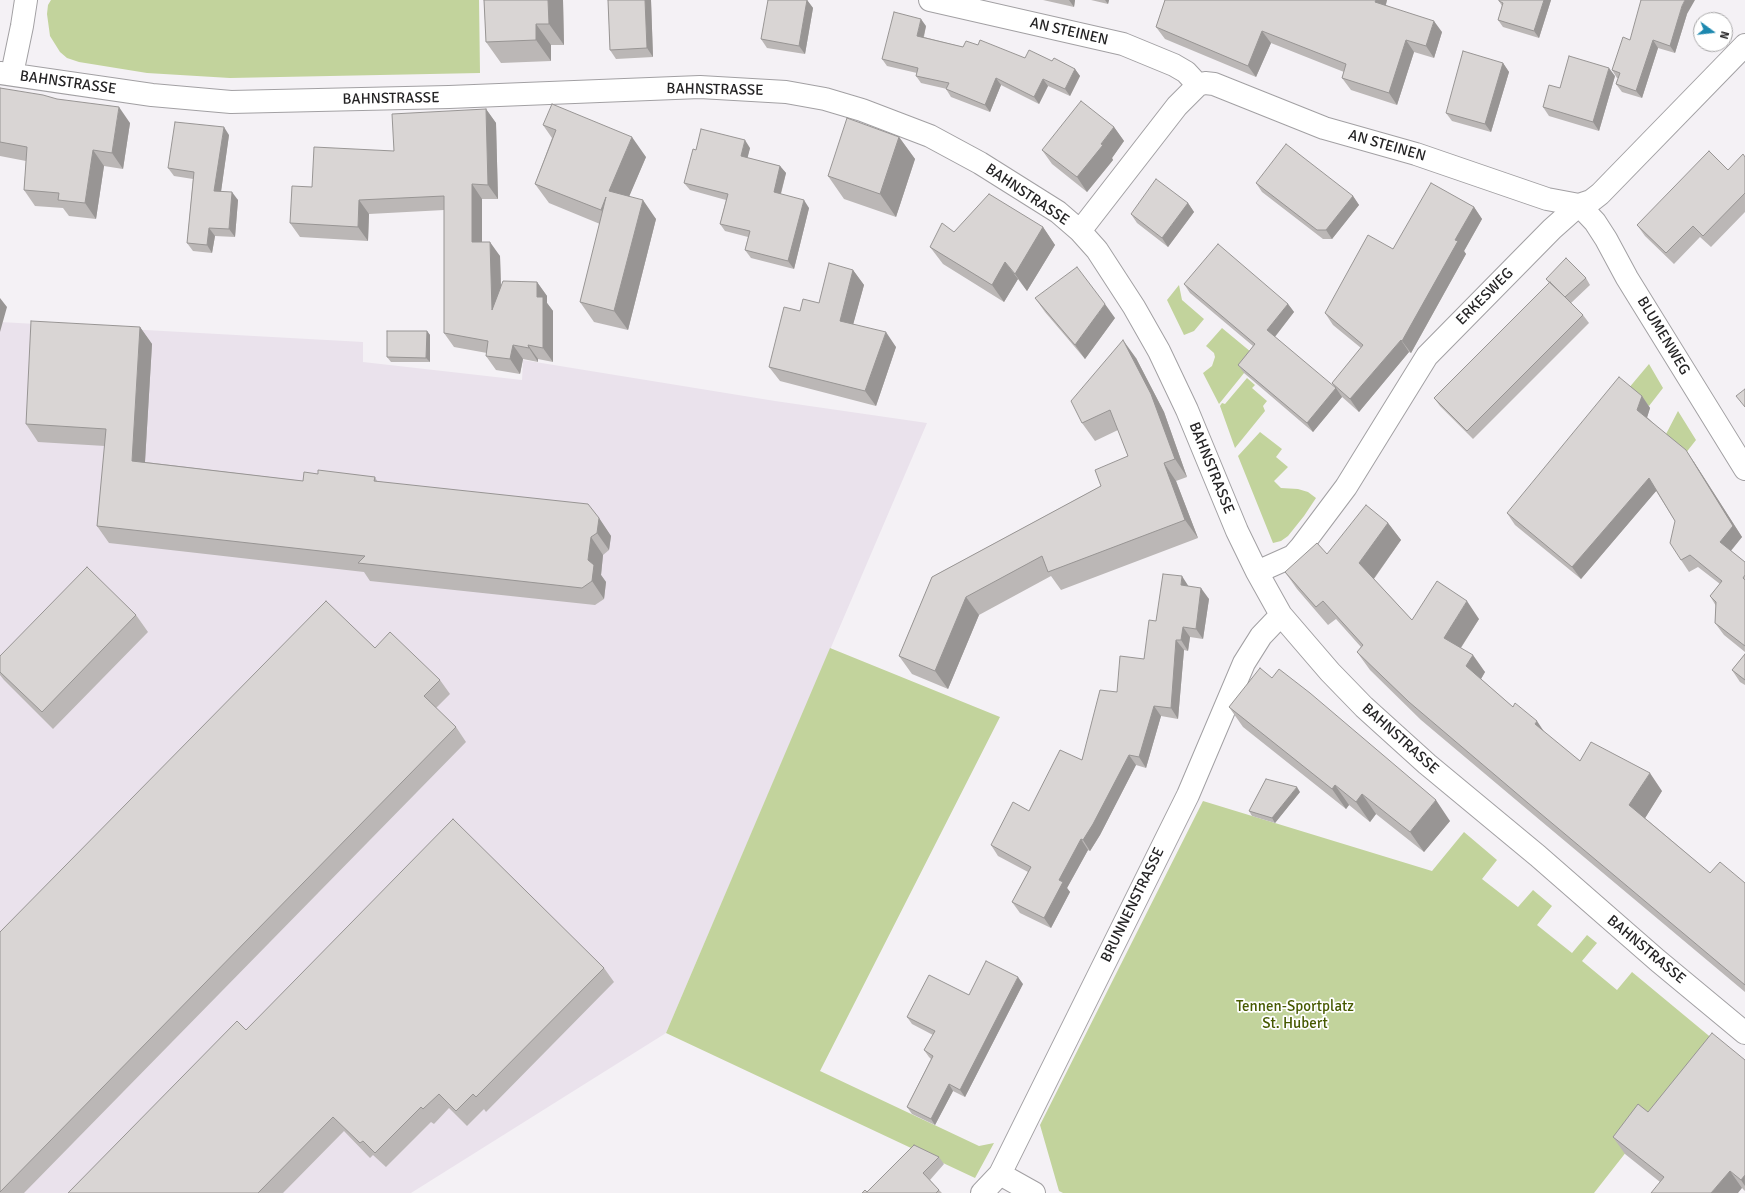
<!DOCTYPE html>
<style>
body{margin:0}
#map{position:relative;width:1745px;height:1193px;overflow:hidden;background:#f4f1f5;font-family:Signika,sans-serif}
canvas{display:block}
.north{position:absolute;left:1693px;top:12px;width:40px;height:40px;box-sizing:border-box;background:#fff;border:1px solid #a8a7a8;border-radius:50%;rotate:105deg;font-size:11px;font-weight:700;line-height:16px;text-align:center;color:#252425}
.north::after{content:'';display:block;margin:auto;width:14px;height:18px;background:#1d88af;clip-path:polygon(50% 0,100% 100%,50% 72%,0 100%)}
</style>
<div id="map">
<canvas width="1745" height="1193"></canvas>
<div class="north">N</div>
</div>
<script>
const c = document.querySelector('canvas').getContext('2d');
c.lineJoin = 'round';
function fill(path, color) { c.fillStyle = color; c.fill(path, 'evenodd'); }
const toPath = rows => new Path2D(rows.map(r => 'M' + r).join(''));
function strokePath(path, color, width, dash) { c.strokeStyle = color; c.lineWidth = width; c.lineCap = dash ? 'butt' : 'round'; c.setLineDash(dash || []); c.stroke(path); }
function drawText(font, color, halo, rows, align = 'center') {
  c.font = font + ' Signika,sans-serif'; c.lineWidth = 3.5; c.setLineDash([]); c.textBaseline = 'middle'; c.strokeStyle = halo; c.fillStyle = color; for (const [text, x, y, turn = 0] of rows) {
    c.save(); c.translate(x, y); c.rotate((+turn || 0) * Math.PI / 180); c.textAlign = isNaN(turn) ? turn : align; if (halo) c.strokeText(text, 0, 0); c.fillText(text, 0, 0); c.restore();
  }
}
fill(toPath([
 [0,322,363,342,363,362,522,380,523,360,775,401,927,423,666,1033,411,1193,0,1193]
]), '#eae2ec');
fill(toPath([
 [51,0,479,0,480,73,230,78,147,73,79,62,67,58,60,52,50,36,47,14,48,5],
 [1179,285,1182,300,1204,319,1194,331,1184,335,1167,300],
 [1222,328,1257,357,1219,404,1203,373,1212,366,1215,357,1214,353,1206,346],
 [1649,364,1663,388,1649,406,1628,389],
 [1247,378,1255,385,1252,388,1267,401,1263,406,1265,411,1235,448,1220,406,1222,403,1225,404],
 [1678,411,1696,440,1685,454,1665,436],
 [1260,432,1282,449,1276,457,1288,467,1274,481,1281,488,1298,489,1308,492,1316,498,1304,516,1288,536,1281,541,1273,543,1238,456],
 [830,648,1000,717,820,1071,979,1146,994,1143,975,1178,666,1033],
 [1203,801,1432,871,1464,832,1497,860,1482,879,1518,907,1533,890,1552,906,1537,925,1572,953,1587,935,1597,943,1582,961,1617,990,1632,972,1714,1040,1594,1193,1063,1193,1059,1191,1040,1125]
]), '#c2d39c');
const minor = toPath([
 [930,0,1123,44,1174,65,1186,72,1198,85],
 [0,73,152,95,231,102,449,97,700,87,786,92,825,99,862,110,930,136,980,163,1058,212,1080,231,1097,250,1134,307,1159,351,1187,410,1237,531,1257,572,1281,615,1330,672,1364,707,1427,764,1538,856,1657,960,1745,1033],
 [12,74,22,26,26,0],
 [1579,205,1595,222,1606,239,1627,278,1745,469],
 [1080,231,1177,106,1198,85,1205,83,1214,84,1324,128,1416,154,1547,199,1579,205],
 [1257,572,1293,556,1301,547,1346,487,1427,356,1552,229,1579,205,1591,201,1600,194,1745,45],
 [1000,1174,1034,1193],
 [982,1193,1000,1174,1188,795,1244,663,1261,636,1281,615]
]);
strokePath(minor, '#a2a0a3', 24);
strokePath(minor, '#fff', 22);
fill(toPath([
 [484,0,563,0,564,45,551,45,551,61,501,63,486,42],
 [608,0,651,0,653,57,616,59,610,50],
 [807,0,813,8,805,54,767,48,761,39],
 [1043,0,1075,0,1074,7],
 [1091,0,1109,0,1108,4],
 [1165,0,1387,0,1386,5,1442,32,1434,58,1414,52,1397,105,1351,90,1342,78,1344,72,1271,43,1256,77,1165,39,1156,27],
 [1551,0,1539,38,1503,27,1498,20,1502,6,1499,1],
 [1687,14,1675,53,1658,48,1642,98,1622,92,1616,84,1618,78,1617,78,1612,70,1630,40],
 [926,26,924,37,963,47,978,45,1025,58,1052,61,1075,69,1080,76,1070,96,1048,86,1039,104,1001,85,990,112,951,97,946,89,947,89,921,83,916,76,917,73,887,66,882,59],
 [1503,63,1509,72,1491,132,1452,121,1446,113],
 [1615,76,1599,131,1549,116,1543,107,1560,88],
 [0,88,130,123,123,169,104,166,96,219,69,216,63,208,35,206,24,190,26,161,0,156],
 [486,109,496,123,498,199,482,199,482,242,500,256,501,287,537,282,547,296,547,303,553,311,553,362,538,359,538,362,523,359,520,374,496,370,486,356,487,353,454,347,444,333,444,210,369,214,368,241,300,237,290,223,312,187,394,151],
 [543,125,646,157,629,196,656,219,628,330,594,322,580,302,600,224,549,203,535,184,552,138],
 [1114,127,1124,141,1112,158,1113,160,1087,192,1052,164,1042,150],
 [229,135,221,191,238,200,235,237,215,236,212,253,193,251,187,243,193,179,174,176,168,168],
 [899,137,915,159,896,217,844,199,828,176],
 [750,148,747,158,780,166,786,173,781,194,809,208,794,269,751,258,745,250,748,237,725,231,720,224,726,200,690,190,684,183,696,150],
 [1745,157,1745,212,1711,247,1700,237,1674,264,1645,236,1637,225,1728,170],
 [1256,183,1353,196,1359,205,1332,239,1323,239,1262,192],
 [1188,203,1194,212,1168,247,1137,223,1131,214],
 [1474,207,1482,219,1464,251,1466,254,1411,353,1409,352,1359,412,1341,396,1342,397,1313,432,1244,373,1238,365,1253,346,1190,293,1184,284,1288,304,1294,312,1275,337,1335,388,1332,383,1361,348,1333,325,1325,313,1393,249],
 [1043,227,1055,245,1027,291,1018,279,1004,302,943,264,930,247,954,232],
 [853,270,864,285,853,324,896,347,876,406,780,381,769,367,800,311,819,303],
 [1586,278,1590,285,1571,303,1583,315,1589,323,1473,439,1440,406,1434,398,1549,283,1546,279],
 [1035,298,1115,318,1085,359,1045,312],
 [140,327,152,344,145,462,303,481,318,474,375,477,377,481,599,518,611,536,609,550,603,555,601,575,606,582,604,599,595,605,370,581,364,572,109,543,97,526,105,446,38,442,26,424],
 [427,331,430,335,430,362,391,362,387,357],
 [1136,358,1164,412,1187,477,1176,481,1198,538,1061,590,1051,576,979,615,948,689,912,674,899,656,932,577,1101,486,1128,456,1118,430,1095,441,1082,423],
 [1642,396,1650,408,1647,417,1694,462,1742,537,1731,551,1745,562,1745,652,1724,635,1715,623,1716,606,1710,596,1720,584,1698,567,1689,572,1681,560,1675,521,1656,491,1581,579,1515,525,1507,513],
 [1388,523,1401,540,1374,579,1412,620,1479,619,1461,648,1485,672,1481,679,1513,707,1580,761,1662,791,1645,818,1710,873,1745,883,1745,992,1541,821,1421,720,1370,670,1357,652,1361,647,1336,619,1328,625,1297,589,1285,572,1327,554],
 [1189,587,1209,599,1203,639,1190,637,1188,651,1184,650,1178,719,1161,716,1146,768,1136,765,1100,835,1090,851,1088,850,1067,888,1070,892,1051,928,1020,913,1012,902,1028,872,998,856,991,845,1029,811,1082,760,1144,659,1156,621],
 [136,615,148,632,53,729,4,680,0,675,0,656],
 [375,648,440,680,450,694,436,708,456,727,466,742,24,1193,0,1193,0,932],
 [1745,654,1745,685,1740,682,1732,670],
 [1229,707,1450,821,1424,852,1376,814,1370,822,1349,805,1346,809,1243,727],
 [1300,792,1275,823,1252,816,1249,811],
 [604,968,614,982,486,1112,484,1109,467,1126,449,1108,434,1124,431,1122,386,1167,373,1155,370,1158,344,1131,283,1193,68,1193,246,1030],
 [1023,984,965,1097,953,1091,935,1125,912,1114,907,1107,931,1059,929,1057,924,1050,933,1035,912,1024,907,1017,969,995],
 [1745,1060,1745,1191,1742,1188,1660,1182,1625,1154,1613,1137,1648,1112],
 [939,1157,944,1164,930,1180,939,1190,942,1193,862,1193,867,1192]
]), '#bbb7b6');
fill(toPath([
 [548,0,563,0,564,45,549,24],
 [645,0,651,0,653,57,647,48],
 [807,0,813,8,805,54,799,46],
 [1069,0,1075,0,1074,7],
 [1105,0,1109,0,1108,4],
 [1376,0,1387,0,1383,14,1375,2],
 [1544,0,1551,0,1539,38,1534,31],
 [1685,0,1695,0,1687,14,1675,53,1670,46,1682,6],
 [921,19,926,26,922,43,917,36],
 [1434,21,1442,32,1434,58,1426,46],
 [536,24,551,45,551,61,536,40],
 [1262,31,1271,43,1256,77,1248,66],
 [1406,40,1414,52,1397,105,1389,93],
 [1653,40,1658,48,1642,98,1636,91],
 [1503,63,1509,72,1491,132,1485,124],
 [1609,68,1615,76,1599,131,1593,122],
 [1075,69,1080,76,1070,96,1065,89],
 [996,78,1001,85,990,112,985,105],
 [1043,79,1048,86,1039,104,1034,97],
 [119,107,130,123,123,169,112,153],
 [486,109,496,123,498,199,488,185],
 [224,127,229,135,220,199,214,191],
 [1114,127,1124,141,1112,158,1113,160,1087,192,1077,177],
 [632,137,646,157,623,211,609,191],
 [899,137,915,159,896,217,880,194],
 [745,140,750,148,746,164,741,156],
 [93,150,104,166,96,219,85,203],
 [780,166,786,173,779,200,774,192],
 [472,184,482,199,482,256,472,242],
 [232,192,238,200,235,237,229,229],
 [1353,196,1359,205,1332,239,1326,230],
 [606,197,614,230,601,210],
 [359,200,369,214,368,241,358,227],
 [643,200,656,219,628,330,614,311],
 [804,200,809,208,794,269,788,261],
 [1188,203,1194,212,1168,247,1162,238],
 [1474,207,1482,219,1464,251,1466,254,1411,353,1402,341,1455,240],
 [1043,227,1055,245,1027,291,1015,274],
 [209,228,215,236,212,253,207,245],
 [490,242,500,256,502,324,492,310],
 [1005,262,1018,279,1004,302,992,285],
 [853,270,864,285,850,336,840,321],
 [537,282,547,296,547,303,553,311,553,362,543,348,537,297],
 [0,298,7,307,0,332],
 [1105,304,1115,318,1085,359,1075,345],
 [1288,304,1294,312,1273,339,1267,330],
 [140,327,152,344,144,478,132,461],
 [427,331,430,335,430,362,426,358],
 [886,332,896,347,876,406,865,391],
 [1123,340,1136,358,1164,412,1187,477,1175,459],
 [1401,340,1409,352,1359,412,1350,399],
 [513,345,523,359,520,374,510,359],
 [528,345,538,359,538,362,529,348],
 [1336,388,1342,397,1313,432,1307,423],
 [1642,396,1650,408,1646,421,1637,410],
 [1686,450,1694,462,1742,537,1728,554,1720,542],
 [1164,463,1176,481,1198,538,1185,520],
 [1649,478,1657,490,1581,579,1572,567],
 [599,518,611,536,609,550,597,533],
 [1388,523,1401,540,1372,581,1359,563],
 [591,537,603,555,601,575,606,582,604,599,592,581,588,560],
 [1182,576,1189,587,1181,585],
 [1201,588,1209,599,1203,639,1196,629],
 [966,597,979,615,948,689,935,671],
 [1467,601,1479,619,1456,655,1444,638],
 [1183,627,1190,637,1188,651,1181,640],
 [1176,640,1184,650,1178,719,1171,708],
 [1473,655,1485,672,1478,684,1466,666],
 [1154,706,1161,716,1146,768,1139,757],
 [1537,721,1549,739,1535,724],
 [1129,755,1136,765,1100,835,1090,851,1083,840],
 [1650,773,1662,791,1642,823,1629,805],
 [1335,785,1349,805,1346,809,1332,789],
 [1297,787,1300,792,1275,823,1272,818],
 [1362,794,1376,814,1370,822,1356,802],
 [1436,800,1450,821,1424,852,1410,832],
 [1081,839,1088,850,1067,888,1070,892,1051,928,1044,918,1059,880],
 [1018,977,1023,984,965,1097,960,1090],
 [949,1084,953,1091,935,1125,931,1119],
 [1730,1171,1742,1188,1738,1193,1711,1193],
 [1745,1175,1745,1186,1741,1180]
]), '#989594');
const building = toPath([
 [484,0,548,0,549,24,536,24,536,40,486,42,484,0],
 [608,0,645,0,647,48,610,50,608,0],
 [768,0,807,0,799,46,761,39,768,0],
 [1165,0,1376,0,1375,2,1434,21,1426,46,1406,40,1389,93,1342,78,1346,64,1262,31,1248,66,1156,27,1165,0],
 [1499,0,1544,0,1534,31,1498,20,1503,3,1499,1,1499,0],
 [1641,0,1685,0,1682,6,1670,46,1653,40,1636,91,1616,84,1620,73,1612,70,1623,37,1630,40,1641,0],
 [894,12,921,19,917,36,963,47,966,41,978,45,980,40,1025,58,1029,50,1052,61,1054,58,1075,69,1065,89,1043,79,1034,97,996,78,985,105,946,89,949,83,916,76,918,68,882,59,894,12],
 [1463,51,1503,63,1485,124,1446,113,1463,51],
 [1569,56,1609,68,1593,122,1543,107,1549,85,1560,88,1569,56],
 [0,88,43,95,57,99,119,107,112,153,93,150,85,203,58,200,59,193,24,190,27,147,0,142,0,88],
 [1081,101,1114,127,1101,144,1103,145,1077,177,1042,150,1081,101],
 [552,104,632,137,609,191,643,200,614,311,580,302,606,197,601,210,535,184,556,130,543,125,552,104],
 [486,109,488,185,472,184,472,242,490,242,492,310,503,281,537,282,537,297,543,297,543,348,528,345,529,348,513,345,510,359,486,356,488,341,444,333,444,196,359,200,358,227,290,223,292,186,312,187,314,147,394,151,392,114,486,109],
 [847,118,899,137,880,194,828,176,847,118],
 [175,122,224,127,214,191,232,192,229,229,209,228,207,245,187,243,194,172,168,168,175,122],
 [701,129,745,140,741,156,780,166,774,192,804,200,788,261,745,250,750,231,720,224,728,194,684,183,693,149,696,150,701,129],
 [1286,144,1353,196,1326,230,1317,230,1256,183,1286,144],
 [1709,151,1728,170,1743,154,1745,157,1745,193,1703,236,1693,226,1666,253,1637,225,1709,151],
 [1156,179,1188,203,1162,238,1131,214,1156,179],
 [1431,183,1474,207,1455,240,1458,241,1402,341,1401,340,1350,399,1332,383,1363,345,1325,313,1368,235,1393,249,1431,183],
 [989,194,1043,227,1015,274,1005,262,992,285,930,247,942,223,954,232,989,194],
 [1218,244,1288,304,1267,330,1336,388,1307,423,1238,365,1255,344,1184,284,1218,244],
 [1566,258,1586,278,1565,297,1546,279,1566,258],
 [829,263,853,270,840,321,886,332,865,391,769,367,784,307,800,311,803,299,819,303,829,263],
 [1077,267,1105,304,1075,345,1035,298,1077,267],
 [1550,282,1583,315,1467,431,1434,398,1550,282],
 [31,321,140,327,132,461,303,481,304,472,318,474,318,470,375,477,374,481,588,504,599,518,597,533,591,537,588,560,594,565,592,581,582,588,358,563,365,556,97,526,106,429,26,424,31,321],
 [387,331,427,331,426,358,387,357,387,331],
 [1123,340,1151,394,1175,459,1164,463,1185,520,1048,572,1042,556,966,597,935,671,899,656,932,577,1101,486,1095,470,1128,456,1110,410,1082,423,1071,401,1123,340],
 [1619,377,1642,396,1637,410,1686,450,1733,526,1720,542,1745,562,1745,575,1743,578,1745,580,1745,646,1715,623,1716,602,1710,596,1722,581,1690,555,1681,560,1670,543,1675,521,1649,478,1572,567,1507,513,1619,377],
 [1745,389,1745,407,1736,396,1745,389],
 [1366,505,1388,523,1359,563,1412,620,1437,581,1467,601,1444,638,1473,655,1466,666,1513,707,1515,703,1537,721,1535,724,1580,761,1591,742,1650,773,1629,805,1710,873,1720,862,1745,883,1745,985,1528,803,1409,702,1357,652,1363,645,1323,601,1316,607,1285,572,1317,543,1327,554,1366,505],
 [87,567,136,615,42,712,0,672,0,656,87,567],
 [1163,574,1182,576,1181,585,1201,588,1196,629,1183,627,1181,640,1176,640,1171,708,1154,706,1139,757,1129,755,1093,824,1083,840,1081,839,1059,880,1063,882,1044,918,1012,902,1031,867,991,845,1013,802,1029,811,1060,750,1082,760,1100,690,1117,692,1120,656,1144,659,1149,620,1156,621,1163,574],
 [326,601,375,648,390,632,440,680,424,696,456,727,0,1192,0,932,326,601],
 [1745,654,1745,680,1732,670,1745,654],
 [1260,668,1272,678,1279,669,1310,693,1436,800,1410,832,1362,794,1356,802,1335,785,1332,789,1229,707,1260,668],
 [1266,779,1297,787,1272,818,1249,811,1266,779],
 [453,819,604,968,476,1097,473,1094,456,1111,439,1094,423,1109,421,1107,375,1153,363,1141,360,1143,333,1117,258,1193,68,1193,237,1021,246,1030,453,819],
 [986,961,1018,977,960,1090,949,1084,931,1119,907,1107,933,1056,924,1050,935,1031,907,1017,929,975,969,995,986,961],
 [1712,1033,1745,1060,1745,1175,1741,1180,1730,1171,1711,1193,1651,1193,1664,1177,1613,1137,1638,1104,1648,1112,1712,1033],
 [914,1145,939,1157,923,1173,939,1190,936,1193,862,1193,865,1190,867,1192,914,1145]
]);
fill(building, '#d9d5d4');
strokePath(building, '#989594', 1);
drawText('15px', '#252425', '#fff', [
 ["AN STEINEN",1069,32,13],
 ["BAHNSTRASSE",68,83,8],
 ["BAHNSTRASSE",715,90,1],
 ["BAHNSTRASSE",391,99,-1],
 ["AN STEINEN",1387,146,16],
 ["BAHNSTRASSE",1027,195,34],
 ["ERKESWEG",1485,297,-45],
 ["BLUMENWEG",1663,336,59],
 ["BAHNSTRASSE",1211,468,68],
 ["BAHNSTRASSE",1400,739,42],
 ["BRUNNENSTRASSE",1133,905,-64],
 ["BAHNSTRASSE",1646,950,40]
]);
drawText('15px', '#465900', '#fff', [
 ["Tennen-Sportplatz",1295,1007],
 ["St. Hubert",1295,1024]
]);
</script>
